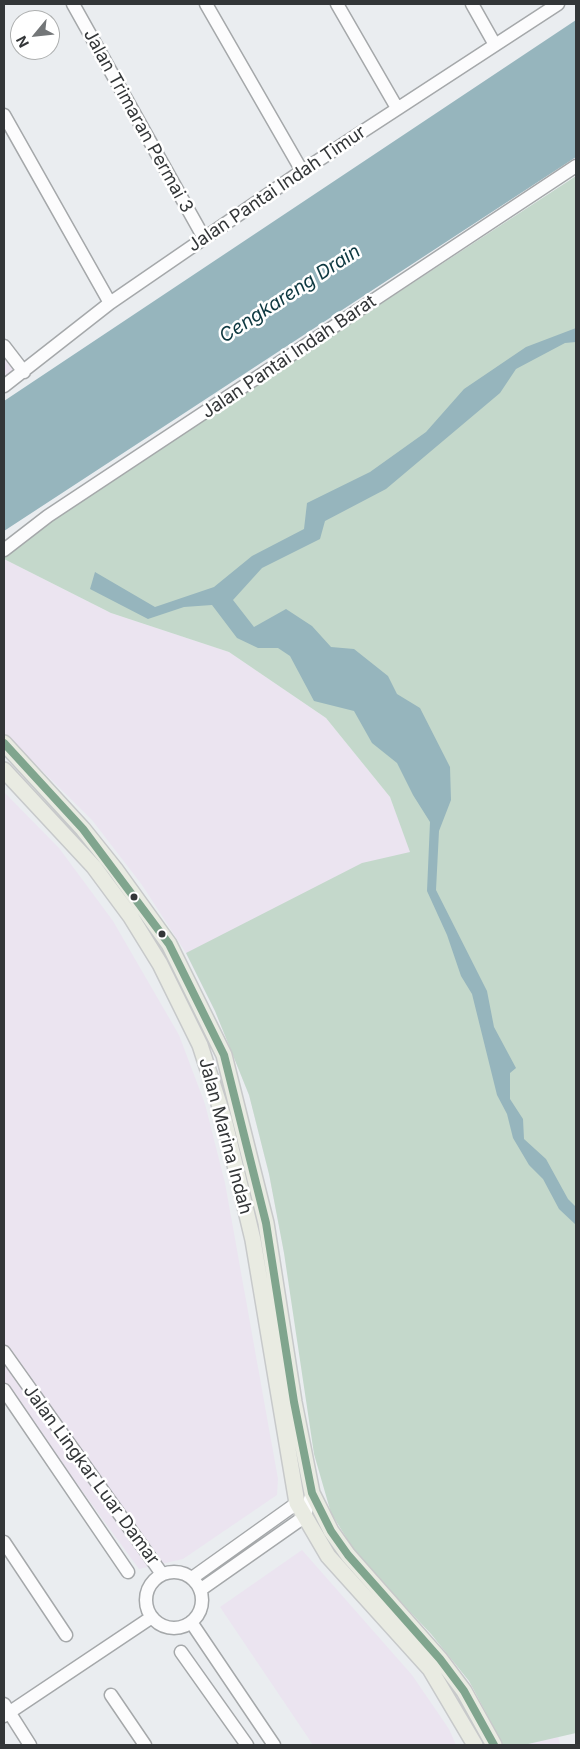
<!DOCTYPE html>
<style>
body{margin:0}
#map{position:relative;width:580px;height:1749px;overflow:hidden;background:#eaedf0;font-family:Inter,sans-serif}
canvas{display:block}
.frame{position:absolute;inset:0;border:5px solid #333638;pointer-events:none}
.north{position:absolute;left:10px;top:10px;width:50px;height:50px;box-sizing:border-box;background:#fff;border:1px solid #adafaf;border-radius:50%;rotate:242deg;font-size:14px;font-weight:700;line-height:20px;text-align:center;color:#333638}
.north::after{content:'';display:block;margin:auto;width:18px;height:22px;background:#737678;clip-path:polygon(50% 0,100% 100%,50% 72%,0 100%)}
</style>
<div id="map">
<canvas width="580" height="1749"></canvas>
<div class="frame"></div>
<div class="north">N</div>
</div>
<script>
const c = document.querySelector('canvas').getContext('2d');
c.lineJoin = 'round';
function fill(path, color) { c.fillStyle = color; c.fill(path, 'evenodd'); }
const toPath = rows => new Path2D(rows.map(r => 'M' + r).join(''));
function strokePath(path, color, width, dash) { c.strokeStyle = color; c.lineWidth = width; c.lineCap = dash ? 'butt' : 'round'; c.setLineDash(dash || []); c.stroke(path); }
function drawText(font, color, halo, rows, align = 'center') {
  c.font = font + ' Inter,sans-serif'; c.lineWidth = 5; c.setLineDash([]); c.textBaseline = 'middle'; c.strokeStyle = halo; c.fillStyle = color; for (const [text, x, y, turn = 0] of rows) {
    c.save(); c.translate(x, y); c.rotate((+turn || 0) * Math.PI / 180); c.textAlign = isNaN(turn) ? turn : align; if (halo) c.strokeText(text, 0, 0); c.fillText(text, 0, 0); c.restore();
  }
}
fill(toPath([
 [4,346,22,375,4,388],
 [4,559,111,613,229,652,326,718,390,797,411,852,284,1253,269,1174,249,1095,215,1011,186,953,142,885,92,820,4,733],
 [4,792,59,848,113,921,179,1035,205,1104,225,1183,278,1479,277,1495,183,1559,139,1569,4,1384],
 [302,1550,412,1675,449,1729,456,1745,313,1745,220,1607],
 [558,1736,560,1745,524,1745]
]), '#ebe4f0');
fill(toPath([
 [576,176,576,1733,524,1745,503,1745,469,1681,431,1634,397,1598,365,1568,331,1513,314,1454,284,1253,269,1174,249,1095,215,1011,186,953,362,863,410,852,390,797,326,718,229,652,111,613,4,559,4,555,92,493]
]), '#c4d8cb');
fill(toPath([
 [576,20,576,157,4,531,4,401],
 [576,328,576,342,565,343,516,369,500,393,386,489,325,521,320,539,262,568,233,600,254,627,286,609,312,626,331,647,354,649,388,676,397,694,420,708,450,767,451,800,439,831,436,890,487,991,494,1027,516,1068,510,1073,510,1099,523,1119,524,1139,546,1159,568,1199,576,1207,576,1225,559,1209,543,1179,529,1165,513,1138,507,1114,497,1095,472,994,461,976,447,935,427,891,430,822,413,795,397,763,372,743,354,711,314,701,290,656,278,648,258,648,237,638,212,605,184,607,148,619,90,589,95,572,155,607,214,587,252,556,304,529,307,503,370,472,426,432,464,389,526,347]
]), '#96b5bd');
const minor = toPath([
 [73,4,204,238],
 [206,4,302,171],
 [337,4,397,108],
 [472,4,494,43],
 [4,115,110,303],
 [4,346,24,372],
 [4,386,110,303,302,171,558,4],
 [4,550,48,516,576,166],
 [4,1352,162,1574],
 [4,1390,128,1572],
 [4,1542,66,1635],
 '146 1600a28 28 0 1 1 56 0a28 28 0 1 1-56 0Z',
 [192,1578,297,1503],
 [200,1590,304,1517,312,1493],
 [191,1622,274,1745],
 [181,1652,247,1745],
 [111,1695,145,1745],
 [4,1704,30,1745],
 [4,1716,152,1617]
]);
const major = toPath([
 [4,743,83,829,115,869,169,944,224,1055,266,1223,294,1402,312,1493,331,1531,348,1555,440,1659,464,1691,494,1745],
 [4,770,94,867,131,917,160,964,200,1045,224,1119,253,1240,297,1503,328,1556,430,1669,475,1745]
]);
strokePath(minor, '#a5a8aa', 15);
strokePath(major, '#c7c9ca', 18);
strokePath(minor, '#fcfcfd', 12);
strokePath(major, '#e9ebe2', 15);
strokePath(toPath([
 [4,743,83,829,169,944,224,1055,266,1223,294,1402,312,1493,331,1531,348,1555,440,1659,464,1691,494,1745]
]), '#80a58e', 8);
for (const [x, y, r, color] of [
 [134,897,4.5,"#333638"],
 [162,934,4.5,"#333638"]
]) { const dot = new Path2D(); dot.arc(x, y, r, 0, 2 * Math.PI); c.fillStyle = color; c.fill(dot); strokePath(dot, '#fff', 2); }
drawText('18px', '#333638', '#fff', [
 ["Jalan Trimaran Permai 3",138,121,61],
 ["Jalan Pantai Indah Timur",277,189,-34],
 ["Jalan Pantai Indah Barat",289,357,-34],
 ["Jalan Marina Indah",225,1136,75],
 ["Jalan Lingkar Luar Damar",91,1475,54]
]);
drawText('italic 19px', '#0d3840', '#fff', [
 ["Cengkareng Drain",290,294,-33]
]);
</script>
